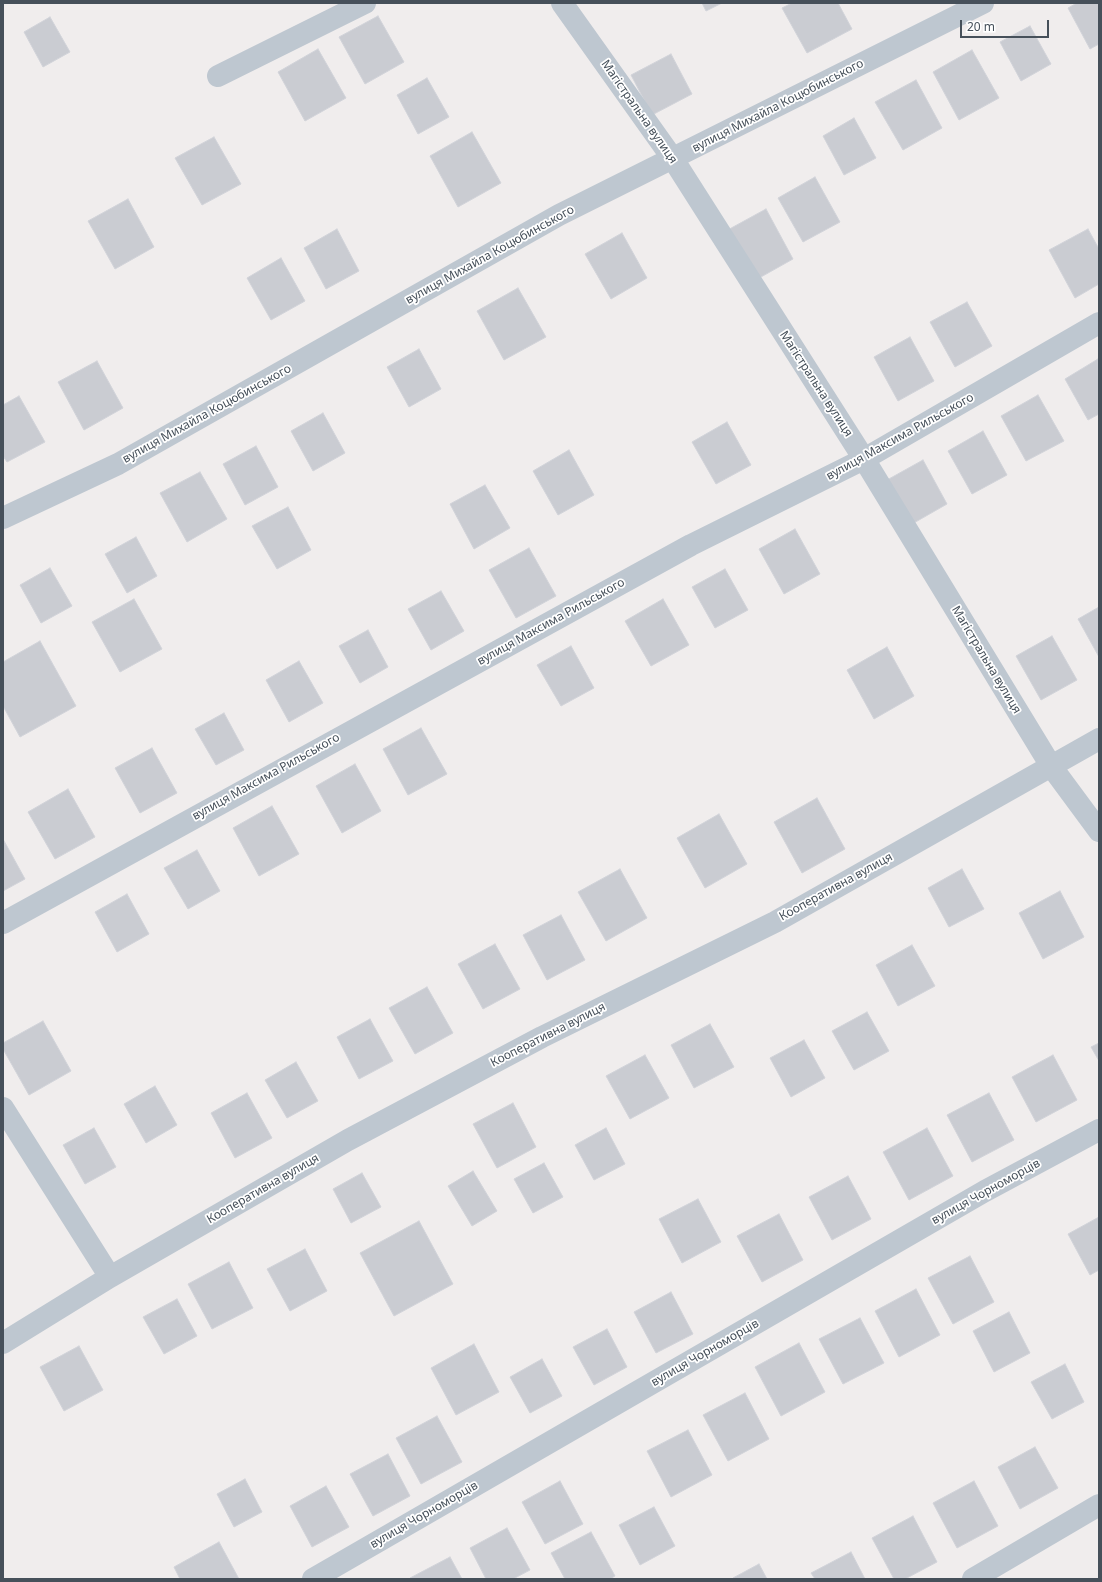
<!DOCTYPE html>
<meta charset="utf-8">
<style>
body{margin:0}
#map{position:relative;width:1102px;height:1582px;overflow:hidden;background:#f0eded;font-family:"Noto Sans",sans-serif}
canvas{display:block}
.frame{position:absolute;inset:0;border:4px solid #46505a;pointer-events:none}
.scale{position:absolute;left:960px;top:20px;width:89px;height:18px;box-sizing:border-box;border:2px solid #46505a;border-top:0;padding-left:5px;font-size:12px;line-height:14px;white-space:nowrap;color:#46505a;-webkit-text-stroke:3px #fff;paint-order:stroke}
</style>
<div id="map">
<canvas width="1102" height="1582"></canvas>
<div class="frame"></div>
<div class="scale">20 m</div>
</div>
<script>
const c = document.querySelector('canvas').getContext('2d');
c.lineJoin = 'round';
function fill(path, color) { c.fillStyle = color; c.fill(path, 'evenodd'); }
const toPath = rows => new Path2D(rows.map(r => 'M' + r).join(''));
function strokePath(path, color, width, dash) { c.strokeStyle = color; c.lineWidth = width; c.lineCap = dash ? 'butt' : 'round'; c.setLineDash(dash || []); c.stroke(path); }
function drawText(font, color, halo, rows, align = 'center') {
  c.font = font + ' "Noto Sans",sans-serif'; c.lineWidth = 3.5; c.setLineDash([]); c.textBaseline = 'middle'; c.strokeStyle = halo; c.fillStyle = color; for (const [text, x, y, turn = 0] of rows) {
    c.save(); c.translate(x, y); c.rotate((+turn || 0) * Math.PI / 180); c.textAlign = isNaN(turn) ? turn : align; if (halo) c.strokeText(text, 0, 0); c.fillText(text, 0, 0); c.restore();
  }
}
const building = toPath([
 [702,3,722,3,706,11,702,3],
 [792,3,838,3,852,29,807,53,782,8,792,3],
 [1077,3,1099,3,1099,44,1090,49,1068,8,1077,3],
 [378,16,404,62,365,84,339,37,378,16],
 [50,17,70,52,43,67,24,32,50,17],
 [1030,26,1051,64,1021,81,1000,42,1030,26],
 [318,49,346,98,305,121,278,72,318,49],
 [972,50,999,98,959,120,933,72,972,50],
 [671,54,692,94,652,115,631,75,671,54],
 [427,78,449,117,418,134,397,95,427,78],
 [916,80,942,128,903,150,875,102,916,80],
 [854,118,876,158,844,175,823,136,854,118],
 [472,132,501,183,458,207,430,156,472,132],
 [214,137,241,184,202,205,175,158,214,137],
 [815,177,840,222,803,242,778,198,815,177],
 [128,199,154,247,115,269,88,221,128,199],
 [766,209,793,259,752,282,724,232,766,209],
 [337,229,359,271,326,289,304,248,337,229],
 [1088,229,1099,249,1099,284,1075,298,1049,250,1088,229],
 [622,233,647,278,611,299,585,254,622,233],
 [281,258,305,301,271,320,247,278,281,258],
 [518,288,546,337,504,360,477,311,518,288],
 [967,302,992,346,955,367,930,322,967,302],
 [910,337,934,381,898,401,874,357,910,337],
 [419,349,441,389,409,407,387,367,419,349],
 [1098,359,1099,414,1088,420,1065,379,1098,359],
 [97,361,123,408,84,430,58,382,97,361],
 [1038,395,1064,441,1026,461,1001,416,1038,395],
 [19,396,45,442,7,462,3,456,3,405,19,396],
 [323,413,345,453,313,471,291,431,323,413],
 [727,422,751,465,716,484,692,442,727,422],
 [983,431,1007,475,972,494,948,451,983,431],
 [256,446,278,487,245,505,223,464,256,446],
 [569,450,594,495,558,515,533,471,569,450],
 [923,460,947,504,912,524,887,480,923,460],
 [200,472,227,519,187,542,160,493,200,472],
 [485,485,510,528,474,549,450,504,485,485],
 [288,507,311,550,277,569,252,526,288,507],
 [795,529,820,574,784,594,759,549,795,529],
 [136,537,157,576,127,593,105,554,136,537],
 [529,548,556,596,516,618,489,570,529,548],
 [50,568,72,606,41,623,20,585,50,568],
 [725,569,748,610,715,628,692,587,725,569],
 [441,591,464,631,431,650,408,609,441,591],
 [134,599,162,649,120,672,92,622,134,599],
 [663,599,689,645,651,666,625,621,663,599],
 [1099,607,1099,657,1078,619,1099,607],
 [368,630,388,667,360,683,339,646,368,630],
 [1052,636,1077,680,1041,700,1016,656,1052,636],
 [40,641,76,706,20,737,3,706,3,662,40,641],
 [571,646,594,688,561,706,537,665,571,646],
 [887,647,914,696,874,719,847,670,887,647],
 [299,661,323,703,289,722,266,680,299,661],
 [224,713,244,750,216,765,195,729,224,713],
 [421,728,447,774,408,795,383,749,421,728],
 [152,748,177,793,140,813,115,768,152,748],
 [355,764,381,811,342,833,316,786,355,764],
 [68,789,95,837,55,859,28,812,68,789],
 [817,798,845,849,802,873,774,822,817,798],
 [272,806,299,854,259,876,233,828,272,806],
 [719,814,747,864,705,888,677,838,719,814],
 [3,839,25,879,3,891,3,839],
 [197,850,220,891,188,909,164,868,197,850],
 [620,869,647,918,606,941,578,892,620,869],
 [962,869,984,909,949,927,928,888,962,869],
 [1060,891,1084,937,1043,959,1019,913,1060,891],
 [127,894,149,934,117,952,95,912,127,894],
 [561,915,585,960,547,980,523,935,561,915],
 [495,944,520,989,483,1009,458,964,495,944],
 [912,945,935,986,898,1006,876,965,912,945],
 [427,987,453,1033,415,1054,389,1008,427,987],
 [867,1012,889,1051,854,1070,832,1031,867,1012],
 [370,1019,393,1061,359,1079,337,1037,370,1019],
 [43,1021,71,1071,29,1095,3,1049,3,1043,43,1021],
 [710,1024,734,1067,694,1088,671,1045,710,1024],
 [804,1040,825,1078,791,1097,770,1058,804,1040],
 [1099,1043,1099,1061,1091,1047,1099,1043],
 [645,1055,669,1098,630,1119,606,1076,645,1055],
 [1053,1055,1077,1100,1036,1122,1012,1077,1053,1055],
 [296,1062,318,1101,287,1118,265,1080,296,1062],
 [155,1086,177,1125,146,1143,124,1104,155,1086],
 [247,1093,272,1138,235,1158,211,1113,247,1093],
 [989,1093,1014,1140,972,1162,947,1115,989,1093],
 [513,1103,536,1147,497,1168,473,1124,513,1103],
 [94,1128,116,1167,85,1184,63,1145,94,1128],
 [606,1128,625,1164,594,1180,575,1145,606,1128],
 [927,1128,953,1176,909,1200,883,1152,927,1128],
 [544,1163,563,1197,533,1213,514,1179,544,1163],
 [473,1171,497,1211,472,1226,448,1186,473,1171],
 [362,1173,381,1207,351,1223,333,1189,362,1173],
 [848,1176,871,1219,832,1240,809,1197,848,1176],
 [698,1199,721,1242,682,1263,659,1219,698,1199],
 [779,1214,803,1260,762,1282,737,1236,779,1214],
 [1099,1217,1099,1270,1090,1275,1068,1234,1099,1217],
 [419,1221,453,1284,394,1316,360,1253,419,1221],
 [305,1249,327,1291,290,1311,267,1269,305,1249],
 [970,1256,994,1302,953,1324,928,1278,970,1256],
 [229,1262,253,1308,212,1329,188,1284,229,1262],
 [916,1289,940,1335,899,1357,875,1311,916,1289],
 [671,1292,693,1334,656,1353,634,1312,671,1292],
 [177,1299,197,1336,164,1354,143,1317,177,1299],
 [1009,1312,1030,1353,994,1372,973,1331,1009,1312],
 [860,1318,884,1363,843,1384,819,1339,860,1318],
 [607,1329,627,1367,594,1385,573,1347,607,1329],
 [799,1343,825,1392,781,1416,755,1367,799,1343],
 [474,1344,499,1392,456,1415,431,1368,474,1344],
 [79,1346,103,1390,64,1411,40,1367,79,1346],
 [542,1359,562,1396,530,1413,510,1377,542,1359],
 [1065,1364,1084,1402,1052,1419,1031,1382,1065,1364],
 [745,1393,769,1439,728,1461,703,1415,745,1393],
 [437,1416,462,1462,421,1484,396,1438,437,1416],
 [688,1430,712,1475,671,1497,647,1451,688,1430],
 [1035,1447,1058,1488,1020,1509,998,1467,1035,1447],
 [388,1454,410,1496,373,1516,350,1474,388,1454],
 [245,1479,262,1512,234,1527,217,1494,245,1479],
 [560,1481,583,1524,545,1544,522,1502,560,1481],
 [974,1481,998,1526,957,1548,933,1503,974,1481],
 [326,1486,349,1527,312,1547,290,1506,326,1486],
 [654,1507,675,1546,640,1565,619,1525,654,1507],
 [913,1516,937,1562,905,1579,894,1579,872,1538,913,1516],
 [507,1528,530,1570,513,1579,486,1579,470,1548,507,1528],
 [591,1532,615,1576,610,1579,565,1579,551,1553,591,1532],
 [219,1542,239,1579,180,1579,174,1567,219,1542],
 [851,1552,865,1579,815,1579,811,1573,851,1552],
 [450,1557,462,1579,411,1579,410,1578,450,1557],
 [759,1564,767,1579,734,1579,733,1578,759,1564]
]);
fill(building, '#caccd2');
strokePath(building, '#d1d3d9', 1);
strokePath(toPath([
 [562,3,673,159,864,459,1051,766,1099,831],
 [218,76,365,3],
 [3,518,118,464,559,215,983,3],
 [3,923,691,545,864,459,1099,323],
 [3,1108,110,1277],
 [3,1343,110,1277,348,1140,542,1037,775,922,1099,739],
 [313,1579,985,1191,1099,1130],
 [973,1579,1099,1505]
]), '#bec7d0', 22);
drawText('12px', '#46505a', '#fff', [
 ["вулиця Михайла Коцюбинського",778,106,-27],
 ["Магістральна вулиця",639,112,55],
 ["вулиця Михайла Коцюбинського",490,255,-29],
 ["Магістральна вулиця",816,384,57],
 ["вулиця Михайла Коцюбинського",207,414,-29],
 ["вулиця Максима Рильського",900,437,-29],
 ["вулиця Максима Рильського",551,622,-29],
 ["Магістральна вулиця",986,660,59],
 ["вулиця Максима Рильського",266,777,-29],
 ["Кооперативна вулиця",836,887,-29],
 ["Кооперативна вулиця",548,1035,-27],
 ["Кооперативна вулиця",263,1189,-30],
 ["вулиця Чорноморців",986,1192,-29],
 ["вулиця Чорноморців",705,1353,-30],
 ["вулиця Чорноморців",424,1515,-30]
]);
</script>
